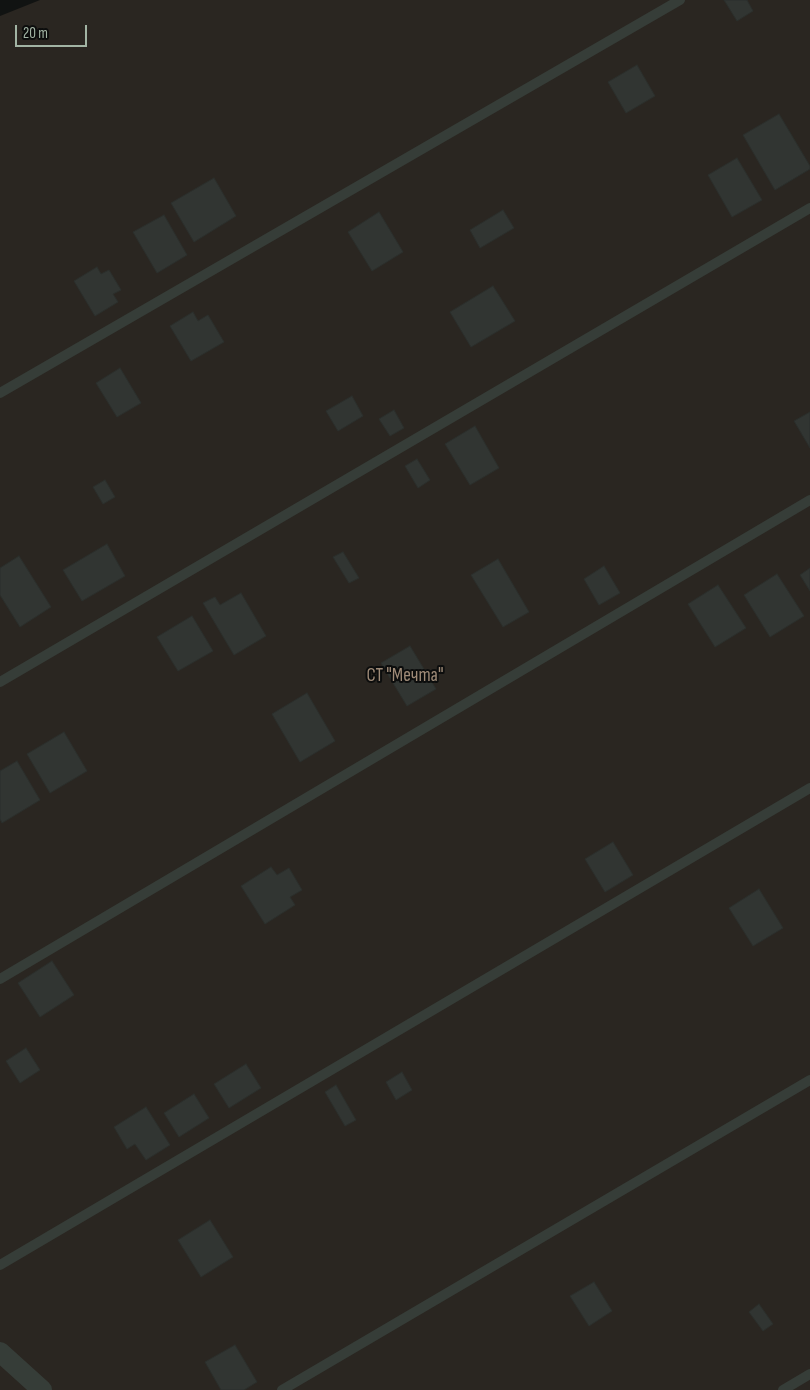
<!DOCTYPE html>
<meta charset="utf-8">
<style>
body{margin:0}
#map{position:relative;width:810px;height:1390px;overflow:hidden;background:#111312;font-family:"Sofia Sans Condensed",sans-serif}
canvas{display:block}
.scale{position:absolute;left:15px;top:25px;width:72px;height:22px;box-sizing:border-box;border:2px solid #a2b4a4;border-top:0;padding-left:6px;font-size:15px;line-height:18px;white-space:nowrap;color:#a2b4a4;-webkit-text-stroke:4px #0c0d0d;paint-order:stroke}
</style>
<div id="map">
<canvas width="810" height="1390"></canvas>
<div class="scale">20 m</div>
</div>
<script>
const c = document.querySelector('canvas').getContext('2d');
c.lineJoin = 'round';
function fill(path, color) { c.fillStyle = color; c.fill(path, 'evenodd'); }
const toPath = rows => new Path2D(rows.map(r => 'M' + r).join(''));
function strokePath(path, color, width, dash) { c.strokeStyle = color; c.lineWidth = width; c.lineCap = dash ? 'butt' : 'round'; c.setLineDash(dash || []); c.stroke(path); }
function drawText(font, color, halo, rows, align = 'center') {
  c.font = font + ' "Sofia Sans Condensed",sans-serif'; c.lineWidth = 4; c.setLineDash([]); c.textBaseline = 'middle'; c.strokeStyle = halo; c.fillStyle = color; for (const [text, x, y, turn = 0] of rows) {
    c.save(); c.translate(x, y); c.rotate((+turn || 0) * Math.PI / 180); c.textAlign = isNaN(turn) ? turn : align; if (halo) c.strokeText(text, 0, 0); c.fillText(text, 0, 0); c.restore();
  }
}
fill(toPath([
 [40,0,810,0,810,1390,0,1390,0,16]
]), '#2a2621');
const building = toPath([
 [724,0,747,0,753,11,737,21,724,0],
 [637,65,655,96,626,113,608,82,637,65],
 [779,114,810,166,810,169,775,190,743,135,779,114],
 [737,158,762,200,732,217,708,175,737,158],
 [214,178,236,216,194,242,171,203,214,178],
 [503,210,514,228,480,248,470,230,503,210],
 [379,212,403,252,372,271,348,232,379,212],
 [164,215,187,255,157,273,133,232,164,215],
 [97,267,101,274,109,270,121,290,113,294,118,302,95,316,74,281,97,267],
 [493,286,515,321,471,347,450,312,493,286],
 [193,312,198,321,208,315,224,342,191,361,170,326,193,312],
 [120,368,141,403,117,417,96,383,120,368],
 [352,396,363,416,338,431,326,411,352,396],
 [394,410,404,428,390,436,379,419,394,410],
 [810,412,810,448,794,421,810,412],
 [475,426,499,468,470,485,445,444,475,426],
 [417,459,430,480,418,488,405,466,417,459],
 [105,480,115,497,103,504,93,487,105,480],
 [107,544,125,576,82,601,63,570,107,544],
 [343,552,359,578,349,583,333,557,343,552],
 [19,556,51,607,20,627,0,595,0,568,19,556],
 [498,559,529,612,503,627,471,575,498,559],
 [604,566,620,593,599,605,584,579,604,566],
 [810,568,810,591,800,575,810,568],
 [777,574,804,616,770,637,744,595,777,574],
 [718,585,746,628,715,647,688,604,718,585],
 [241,593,266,636,234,655,203,603,215,597,220,605,241,593],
 [192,616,213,651,178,671,157,637,192,616],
 [410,646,436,689,407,706,381,663,410,646],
 [307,693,335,741,300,762,272,714,307,693],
 [64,732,87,771,50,793,27,754,64,732],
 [17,761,40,800,2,823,0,819,0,771,17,761],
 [613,842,633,875,605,892,585,859,613,842],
 [271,867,277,875,289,868,302,890,290,897,295,905,265,924,241,886,271,867],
 [759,889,783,928,753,946,729,908,759,889],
 [52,961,74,995,40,1017,18,983,52,961],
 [26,1048,40,1070,20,1083,6,1061,26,1048],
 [246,1064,261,1088,229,1108,214,1084,246,1064],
 [402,1072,412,1090,396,1100,386,1082,402,1072],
 [336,1085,356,1120,345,1126,325,1092,336,1085],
 [194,1094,209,1118,179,1137,164,1113,194,1094],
 [146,1107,170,1145,146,1160,135,1144,127,1149,114,1127,146,1107],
 [210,1220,233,1257,201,1277,178,1240,210,1220],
 [594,1282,612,1311,589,1326,570,1296,594,1282],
 [759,1304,773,1324,763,1331,749,1312,759,1304],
 [235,1345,257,1382,244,1390,221,1390,205,1362,235,1345]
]);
fill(building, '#313532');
strokePath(building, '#2b2f2c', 1);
strokePath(toPath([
 [0,393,680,0],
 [0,682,810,208],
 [0,979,810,500],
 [0,1265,810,788],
 [282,1390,810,1080],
 [783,1390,810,1374]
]), '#363d38', 10);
strokePath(toPath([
 [0,1352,42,1390]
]), '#363d38', 20);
drawText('19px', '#9f8b78', '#0c0d0d', [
 ["СТ \"Мечта\"",405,676]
]);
</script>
